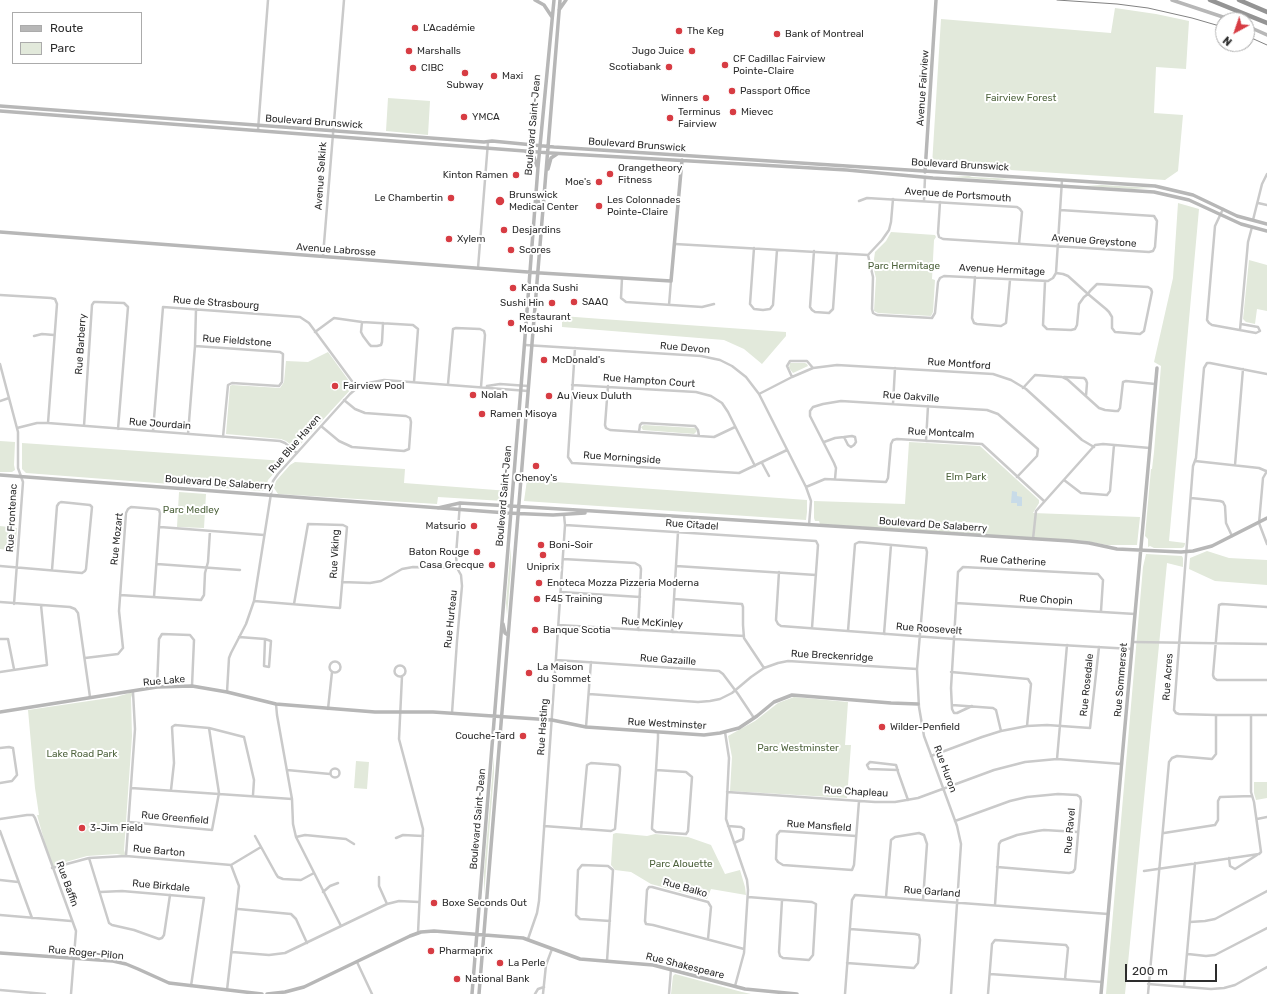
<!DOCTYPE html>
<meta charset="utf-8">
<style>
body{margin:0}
#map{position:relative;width:1267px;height:994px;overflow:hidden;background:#fff;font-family:Rubik,sans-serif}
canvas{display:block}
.legend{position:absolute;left:12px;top:12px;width:130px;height:52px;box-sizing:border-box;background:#fff;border:1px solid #ababab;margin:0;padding:5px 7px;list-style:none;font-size:12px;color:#2d2d2d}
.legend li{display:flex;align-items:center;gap:8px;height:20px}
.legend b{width:20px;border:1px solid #ababab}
.north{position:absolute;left:1215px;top:12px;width:40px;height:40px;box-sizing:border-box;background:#fff;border:1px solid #ababab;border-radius:50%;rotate:220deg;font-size:11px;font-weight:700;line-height:16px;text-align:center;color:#2d2d2d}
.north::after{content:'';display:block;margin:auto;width:14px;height:18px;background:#d73c43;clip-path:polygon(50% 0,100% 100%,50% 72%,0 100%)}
.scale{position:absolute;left:1125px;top:964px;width:92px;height:18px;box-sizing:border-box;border:2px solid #2d2d2d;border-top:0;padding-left:5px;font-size:12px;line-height:14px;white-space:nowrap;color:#2d2d2d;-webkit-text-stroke:3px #fff;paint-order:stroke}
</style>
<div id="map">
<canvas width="1267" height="994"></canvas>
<ul class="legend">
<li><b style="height:5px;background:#b7b7b7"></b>Route</li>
<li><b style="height:11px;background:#e2e9db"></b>Parc</li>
</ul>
<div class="north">N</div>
<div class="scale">200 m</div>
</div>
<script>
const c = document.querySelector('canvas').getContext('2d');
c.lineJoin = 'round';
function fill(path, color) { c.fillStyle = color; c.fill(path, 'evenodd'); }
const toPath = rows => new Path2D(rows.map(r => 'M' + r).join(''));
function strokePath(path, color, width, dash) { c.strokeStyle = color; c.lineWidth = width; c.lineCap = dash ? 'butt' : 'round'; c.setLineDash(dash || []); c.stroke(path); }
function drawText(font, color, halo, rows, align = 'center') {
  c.font = font + ' Rubik,sans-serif'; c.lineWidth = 4; c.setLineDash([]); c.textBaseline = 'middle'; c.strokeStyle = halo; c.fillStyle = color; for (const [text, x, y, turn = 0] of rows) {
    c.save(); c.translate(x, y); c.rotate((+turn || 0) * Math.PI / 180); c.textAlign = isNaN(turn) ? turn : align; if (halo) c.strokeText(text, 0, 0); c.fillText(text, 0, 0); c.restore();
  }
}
fill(toPath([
 [1115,8,1156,14,1189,21,1186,69,1156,67,1154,113,1183,115,1178,171,1165,180,932,165,941,19,1111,33],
 [388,98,430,101,428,135,386,131],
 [969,176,972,177,1014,179,998,180,950,177],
 [1102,185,1153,188,1131,189,1085,186],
 [1178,203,1199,209,1169,541,1185,543,1185,544,1184,547,1182,548,1154,548,1150,546,1148,547,1148,539,1145,536,1151,469,1152,469,1154,452,1161,366,1154,362,1173,278],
 [891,232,935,235,936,237,934,240,932,279,935,280,933,312,931,316,878,313,874,311,876,278,873,266,875,252,886,241],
 [1249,260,1267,265,1267,311,1257,309,1255,324,1246,322,1243,319],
 [562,316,602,319,786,332,786,336,762,364,744,349,724,340,562,327],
 [328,352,352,385,352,388,297,448,294,447,286,441,281,439,226,434,230,386,232,385,280,388,284,382,286,361,308,362],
 [790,363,805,363,807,364,808,366,793,373,789,368],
 [644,425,695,428,697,431,694,434,643,430,641,427],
 [0,441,15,442,14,465,15,470,12,472,0,472],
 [909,442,980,446,1039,500,1039,503,1033,513,1140,517,1137,545,1107,545,1086,541,820,524,819,521,815,521,814,518,814,501,905,504],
 [943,521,982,523,982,531,943,528],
 [22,443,285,461,268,480,265,490,262,491,26,473,22,469],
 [295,462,405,469,404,483,509,491,508,497,503,497,503,501,438,497,437,504,278,494,274,488,276,481,290,465],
 [527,480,807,500,807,512,806,520,524,501],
 [179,492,206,494,204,528,177,527],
 [0,526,17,528,15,551,0,549],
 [511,546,511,568,507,615,506,603],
 [1207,551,1229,558,1267,560,1267,585,1215,581,1189,569,1190,558],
 [1146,554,1182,556,1183,558,1183,567,1167,563,1125,994,1106,994,1143,567],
 [133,692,131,698,132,736,124,850,126,856,117,854,87,856,62,863,52,868,37,815,39,815,35,788,28,710,116,697],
 [794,697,848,702,845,745,851,745,847,798,730,791,732,757,728,736,755,721,778,703],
 [494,756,494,773,484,895,484,872],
 [356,761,369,762,367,789,354,788],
 [1254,782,1267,782,1267,798,1256,800,1254,793],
 [616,833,647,836,655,834,688,837,711,845,725,874,740,870,745,887,746,895,711,889,707,899,651,884,631,872,615,870,611,865,613,834],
 [675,974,742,992,751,994,671,994,673,976]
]), '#e2e9db');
fill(toPath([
 [1012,491,1017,492,1017,496,1022,497,1022,506,1017,506,1017,503,1011,503]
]), '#c8dbe8');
strokePath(toPath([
 [258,130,268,0],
 [859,201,867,198,1017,207,1020,209,1022,212,1019,244],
 [924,201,925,177],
 [940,202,938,233,939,237,943,239,1149,252,1153,251,1155,247,1157,221,1154,216,1060,210],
 [1258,203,1267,205],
 [1223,209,1215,226,1207,320,1209,323,1212,325,1256,333,1260,331,1258,327,1241,324],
 [1253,220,1262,184,1267,174],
 [675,244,868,255],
 [754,248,750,304,754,309,763,310,770,309,773,305,777,250],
 [814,251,810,307,812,310,815,312,829,313,833,309,837,253],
 [868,255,873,277,872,309,873,313,877,315,932,318,935,313,938,282,940,278,944,276,1048,281,1053,278,1056,273,1062,180],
 [868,255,882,240,889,230,891,222,893,199],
 [323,256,344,0],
 [478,268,488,142],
 [975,277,972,318,974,323,977,324,1001,326,1006,323,1010,280],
 [622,278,621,298,626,302,702,307,714,304],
 [1045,282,1043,325,1047,329,1071,330,1075,329,1077,325,1079,304,1084,297,1088,294,1090,291,1097,284,1148,287,1151,289,1152,292,1144,331,1140,334,1115,332,1112,328,1112,317,1109,312,1106,309,1088,294,1068,276,1063,274,1056,273],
 [0,295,51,298,55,299,57,304,48,423],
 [669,305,671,281],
 [362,322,361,332,363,336,369,344,371,346,377,346,381,345,382,342,383,323],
 [1240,330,1248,242,1252,227],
 [315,332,334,318,362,322,413,325,418,329,414,382],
 [34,336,42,334,54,335],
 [525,345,701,356,720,360,732,366,746,377,759,394,806,487,811,501,809,525],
 [195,346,280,352,283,354,282,382,279,386,232,383,228,385,223,437],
 [575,348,568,457,572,463,739,473,787,450],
 [0,364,18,432,18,468,23,482,14,604],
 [792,377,787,366,790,361,807,361,813,368],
 [1064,377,1084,378,1086,380,1087,383,1086,396],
 [448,384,453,329,456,328,480,329,484,331,485,335,481,387],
 [572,385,696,392,711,396,722,403,728,412,755,466],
 [487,386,500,384,528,386],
 [608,386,605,425,606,428,610,430,714,437,735,427],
 [1023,388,1035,375,1062,377,1068,380,1099,408,1105,410,1115,411,1118,411,1120,408,1123,382,1126,381,1155,384],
 [759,394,792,377,813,368,837,365,993,374,1011,380,1026,389,1082,440,1094,447],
 [0,401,9,398],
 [893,404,895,368],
 [84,426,92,305,94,302,97,302,124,303,128,307,118,429],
 [321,426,339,441,352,447,404,451,409,449,411,422,410,418,406,416,365,413,355,409,344,400],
 [17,428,37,423,48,423,280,441,285,443,297,453],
 [153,431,163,307,300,317,309,323,357,388],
 [639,432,640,425,642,423,695,426,698,430,699,436],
 [188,434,195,346,196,309],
 [852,436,855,437,856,442,854,445,851,447,848,445,844,437,852,436],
 [926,441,928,406],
 [824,442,835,438,844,437],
 [1195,461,1259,468,1266,471],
 [762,463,769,476],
 [1235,465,1243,369],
 [1267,471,1263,478,1259,523,1267,544],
 [835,479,836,468,834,463,810,416,810,411,813,407,823,404,841,401,987,410,998,414,1038,449,1037,456,1017,477],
 [1064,480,1081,493,1107,495,1110,491,1114,445],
 [806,487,825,479,886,482,888,478,891,444,893,440,897,439,982,444,1044,501],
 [1191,498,1220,501,1223,502,1225,506,1226,523,1232,536],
 [565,525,816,541,818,545,812,628],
 [160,527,264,535],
 [1033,539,1036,511,1095,445,1103,444,1150,448],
 [563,559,635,563,640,566,641,569,638,630],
 [157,564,240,570],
 [0,566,82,573,85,571,86,569,92,507,90,505,61,502,59,503,57,506,52,570],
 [676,566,816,575],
 [779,572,776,620,778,624,781,626,954,639,1132,649],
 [342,582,370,583,381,581,402,569,413,567,457,568],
 [561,592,640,597],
 [120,595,201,600,204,595,205,573,208,562,210,531],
 [674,599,742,604,743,607,743,625,744,638,764,668],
 [254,601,340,608,347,527,343,525,308,524,294,604],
 [0,602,70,607,75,609,78,613,90,697],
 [956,603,1135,614],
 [1267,607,1222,604,1219,605,1213,675,1214,678,1217,680,1267,680],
 [559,625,744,636],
 [848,631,855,544,859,542,926,548,927,552,917,669,919,707,924,736,957,826,961,844,951,994],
 [672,632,678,532],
 [884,634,891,545],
 [239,637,265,639,271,641,269,667,264,666,265,639],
 [0,639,8,639,14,669],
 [1133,642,1267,644],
 [85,658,118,654,123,648,119,611,126,513,128,509,131,507,156,509,159,510,160,513,154,597],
 [556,660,719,671,723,674,738,694,754,718],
 '329.5 667a5.5 5.5 0 1 1 11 0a5.5 5.5 0 1 1-11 0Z',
 '394.5 671a5.5 5.5 0 1 1 11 0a5.5 5.5 0 1 1-11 0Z',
 [0,672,47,665,41,605],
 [951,672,1028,679,1031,684,1027,726],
 [402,676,399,739,423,829,418,933],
 [157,687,159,639,162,634,190,635,194,640,192,686],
 [227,692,229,658,231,653,246,624,254,601,273,481,278,474,350,394,357,388,368,383,384,380,528,391],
 [589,694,698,702,710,701,720,699,732,693,751,677,764,668,778,663,788,661,917,669],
 [276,704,277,715,292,799,293,824,296,837,341,926],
 [952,705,993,708,996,710,1001,731],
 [972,706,957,713,954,713,952,709,951,688,958,572,963,567,1098,574,1103,580,1101,611],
 [328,709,332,672],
 [452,713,457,641,462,586,461,575,457,568,456,555,460,503],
 [1216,715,1267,715],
 [586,727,591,662],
 [725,732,729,758,726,819,747,880,748,890,744,953,735,986],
 [0,748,9,747,13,748,17,775,12,781,0,783],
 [931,756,982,737,1001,731,1027,726,1047,725,1090,728,1099,647],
 [1057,759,1067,645],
 '330.5 773a4.5 4.5 0 1 1 9 0a4.5 4.5 0 1 1-9 0Z',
 [287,770,330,774],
 [656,770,686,772,692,777,688,831,686,834,656,832,652,829,652,827,656,770,658,738,658,733],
 [898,770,869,769,867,765,870,762,896,765,897,768,898,772,908,800],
 [131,788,292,799],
 [171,790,174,763,172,727,175,725,209,728,244,737,254,780,253,795],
 [727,792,875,802,895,802,918,798,994,770,1025,762,1057,759,1122,764],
 [0,819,27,815,33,815,35,818,76,931,71,994],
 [1257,819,1267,817],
 [955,821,1010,801,1027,797,1058,794,1077,795,1080,797,1081,801,1075,869,1073,872,1069,873,997,867],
 [129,822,212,830,219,793,209,728],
 [544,826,611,831,615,829,620,770,620,767,618,765,591,763,587,765,581,829],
 [728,826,741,827,744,829,743,839,734,843],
 [0,831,32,918],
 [1164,833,1215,825,1218,820,1218,801,1220,797,1252,796],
 [255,836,276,874,278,877,283,879,301,880,314,873],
 [856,836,780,831,777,835,776,859,778,862,783,865,852,870,854,865,859,801],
 [296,837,305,835,346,839,354,844],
 [396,838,403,835,423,836],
 [126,856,135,729,133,692],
 [89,858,109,923,112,925,134,930,159,939,162,938,164,935,170,895],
 [1229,858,1230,866,1235,869,1257,855],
 [52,868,89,858,126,856,231,865,261,847],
 [1144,871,1259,854,1261,852,1254,802,1251,792,1251,715],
 [379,877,379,886,387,904],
 [0,880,18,882],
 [100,892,122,891,204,898,191,986],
 [323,892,330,886,338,883],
 [748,897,812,902,816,904,813,955,809,960,783,958,780,956,779,952,782,900],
 [886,897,891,840,895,837,919,833,924,835,927,844,923,900],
 [995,905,999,844,1001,841,1017,835,1037,831,1044,830,1078,832],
 [238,909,291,914,296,919,307,943],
 [0,915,71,921],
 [1190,922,1205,921,1215,919,1267,891],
 [528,939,537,913,539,901,558,629,565,525,564,515],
 [708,939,711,907,708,902,652,887,649,887,647,890,645,921,646,924,653,925,744,949],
 [232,952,269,955,285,953,387,904,399,901,419,902],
 [1188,954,1206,956,1215,955,1267,928],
 [607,961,613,870,608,866,582,865,578,870,576,915,580,919,610,921],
 [357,962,372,994],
 [847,963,914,968,918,963,920,940,919,935,915,934,850,929],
 [990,974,1102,982],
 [1148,984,1211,989,1224,988,1235,985,1267,967],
 [1184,987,1195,863],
 [0,990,45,994],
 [227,990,239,886,231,865],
 [535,994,538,989,544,987],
 [543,994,546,965,552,949],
 [669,994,671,969],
 [845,994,852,900,855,895,1108,914],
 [988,994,992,944,995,940,1066,945,1068,948,1065,979],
 [1148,994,1169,762,1172,758,1177,756,1212,759,1216,754,1216,715,1179,714,1176,713,1174,710,1193,466,1196,458,1204,368,1207,363,1210,363,1267,374]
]), '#cacaca', 2.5);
strokePath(toPath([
 [535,0,544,5,552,17],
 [1172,0,1232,20],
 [559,10,566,0],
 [1247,26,1267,35],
 [0,106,444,139,484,142,492,141,554,147,1155,186,1193,195,1237,216,1267,224],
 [0,111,551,153,847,170,933,178,1154,192,1189,200,1241,224,1267,231],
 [525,151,534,157,537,166],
 [548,169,551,158,557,154],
 [925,172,936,0],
 [537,196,540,209,542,210],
 [0,232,541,273,671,281,682,160],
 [0,475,507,513,553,515,585,513],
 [438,508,460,503,577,510,1070,541,1089,543,1117,549,1181,552,1193,551,1212,546,1267,518],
 [503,624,505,633,508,635],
 [0,712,157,687,192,686,227,692,276,704,288,705,375,712,433,712,552,720,586,727,704,735,720,733,739,728,757,716,774,702,792,695,891,703,918,704],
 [0,953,113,961,126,964,138,969,169,983,262,994],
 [267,994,285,992,304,987,410,936,421,932,434,931,523,938,580,959,653,965,745,989,797,994],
 [472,994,524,350,538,167,554,0],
 [479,994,560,0],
 [1101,994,1157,368]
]), '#b7b7b7', 3.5);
strokePath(toPath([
 [1210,0,1267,23],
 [1239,0,1267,12]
]), '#949494', 4.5);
strokePath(toPath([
 [1057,0,1117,4,1148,8,1192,18,1223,27],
 [1247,36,1267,45]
]), '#828282', 1);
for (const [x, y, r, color] of [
 [415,28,4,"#d73c43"],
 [679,31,4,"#d73c43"],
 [777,34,4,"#d73c43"],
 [409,51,4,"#d73c43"],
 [692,51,4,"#d73c43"],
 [725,65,4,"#d73c43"],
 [669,67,4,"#d73c43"],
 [413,68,4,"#d73c43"],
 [465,73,4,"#d73c43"],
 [494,76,4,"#d73c43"],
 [732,91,4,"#d73c43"],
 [706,98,4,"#d73c43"],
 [733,112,4,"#d73c43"],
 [464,117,4,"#d73c43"],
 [670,118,4,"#d73c43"],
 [610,174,4,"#d73c43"],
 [516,175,4,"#d73c43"],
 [599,182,4,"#d73c43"],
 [451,198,4,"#d73c43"],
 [500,201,5,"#d73c43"],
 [599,206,4,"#d73c43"],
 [504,230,4,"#d73c43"],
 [449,239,4,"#d73c43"],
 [511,250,4,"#d73c43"],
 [513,288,4,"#d73c43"],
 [574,302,4,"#d73c43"],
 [552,303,4,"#d73c43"],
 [511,323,4,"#d73c43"],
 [544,360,4,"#d73c43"],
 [335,386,4,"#d73c43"],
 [473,395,4,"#d73c43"],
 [549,396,4,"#d73c43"],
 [482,414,4,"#d73c43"],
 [536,466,4,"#d73c43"],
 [474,526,4,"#d73c43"],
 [541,545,4,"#d73c43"],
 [477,552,4,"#d73c43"],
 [543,555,4,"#d73c43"],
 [492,565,4,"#d73c43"],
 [539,583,4,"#d73c43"],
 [537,599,4,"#d73c43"],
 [535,630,4,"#d73c43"],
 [529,673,4,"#d73c43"],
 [882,727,4,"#d73c43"],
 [523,736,4,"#d73c43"],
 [82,828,4,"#d73c43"],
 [434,903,4,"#d73c43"],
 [431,951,4,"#d73c43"],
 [500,963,4,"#d73c43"],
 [457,979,4,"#d73c43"]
]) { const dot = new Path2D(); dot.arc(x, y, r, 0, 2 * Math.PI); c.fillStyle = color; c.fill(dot); strokePath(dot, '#fff', 1.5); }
drawText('10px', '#2d2d2d', '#fff', [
 ["L'Académie",423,28],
 ["The Keg",687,31],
 ["Bank of Montreal",785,34],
 ["Marshalls",417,51],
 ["Jugo Juice",684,51,"right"],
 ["CF Cadillac Fairview",733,59],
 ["Pointe-Claire",733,71],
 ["Scotiabank",661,67,"right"],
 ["CIBC",421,68],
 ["Maxi",502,76],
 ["Subway",465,85,"center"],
 ["Passport Office",740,91],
 ["Winners",698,98,"right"],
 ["Terminus",678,112],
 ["Fairview",678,124],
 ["Mievec",741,112],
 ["YMCA",472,117],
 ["Orangetheory",618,168],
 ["Fitness",618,180],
 ["Kinton Ramen",508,175,"right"],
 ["Moe's",591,182,"right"],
 ["Brunswick",509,195],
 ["Medical Center",509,207],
 ["Le Chambertin",443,198,"right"],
 ["Les Colonnades",607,200],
 ["Pointe-Claire",607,212],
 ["Desjardins",512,230],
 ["Xylem",457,239],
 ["Scores",519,250],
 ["Kanda Sushi",521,288],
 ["SAAQ",582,302],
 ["Sushi Hin",544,303,"right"],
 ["Restaurant",519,317],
 ["Moushi",519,329],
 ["McDonald's",552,360],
 ["Fairview Pool",343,386],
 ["Nolah",481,395],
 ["Au Vieux Duluth",557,396],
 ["Ramen Misoya",490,414],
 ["Chenoy's",536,478,"center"],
 ["Matsurio",466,526,"right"],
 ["Boni-Soir",549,545],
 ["Baton Rouge",469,552,"right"],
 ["Casa Grecque",484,565,"right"],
 ["Uniprix",543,567,"center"],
 ["Enoteca Mozza Pizzeria Moderna",547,583],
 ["F45 Training",545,599],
 ["Banque Scotia",543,630],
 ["La Maison",537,667],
 ["du Sommet",537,679],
 ["Wilder-Penfield",890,727],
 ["Couche-Tard",515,736,"right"],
 ["3-Jim Field",90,828],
 ["Boxe Seconds Out",442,903],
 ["Pharmaprix",439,951],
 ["La Perle",508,963],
 ["National Bank",465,979]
], 'left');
drawText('10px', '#2d2d2d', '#fff', [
 ["Avenue Fairview",923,88,-86],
 ["Boulevard Brunswick",314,122,4],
 ["Boulevard Saint-Jean",533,125,-85],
 ["Boulevard Brunswick",637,145,4],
 ["Boulevard Brunswick",960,165,3],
 ["Avenue Selkirk",321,176,-86],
 ["Avenue de Portsmouth",958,195,4],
 ["Avenue Greystone",1094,241,4],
 ["Avenue Labrosse",336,250,4],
 ["Avenue Hermitage",1002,270,3],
 ["Rue de Strasbourg",216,303,4],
 ["Rue Fieldstone",237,341,4],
 ["Rue Barberry",81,344,-86],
 ["Rue Devon",685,348,5],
 ["Rue Montford",959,364,4],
 ["Rue Hampton Court",649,381,4],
 ["Rue Oakville",911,397,4],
 ["Rue Jourdain",160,424,4],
 ["Rue Montcalm",941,433,3],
 ["Rue Blue Haven",295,444,-49],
 ["Rue Morningside",622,458,4],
 ["Boulevard De Salaberry",219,483,4],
 ["Boulevard Saint-Jean",504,496,-85],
 ["Rue Frontenac",12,518,-87],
 ["Rue Citadel",692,525,4],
 ["Boulevard De Salaberry",933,525,4],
 ["Rue Mozart",117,539,-84],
 ["Rue Viking",335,554,-87],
 ["Rue Catherine",1013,561,3],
 ["Rue Chopin",1046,600,3],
 ["Rue Hurteau",451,619,-84],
 ["Rue McKinley",652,623,3],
 ["Rue Roosevelt",929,629,4],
 ["Rue Breckenridge",832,656,3],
 ["Rue Gazaille",668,660,4],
 ["Rue Acres",1168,677,-86],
 ["Rue Sommerset",1121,680,-85],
 ["Rue Lake",164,681,-5],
 ["Rue Rosedale",1087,685,-84],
 ["Rue Westminster",667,724,3],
 ["Rue Hasting",543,727,-86],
 ["Rue Huron",945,769,70],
 ["Rue Chapleau",856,792,3],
 ["Rue Greenfield",175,818,5],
 ["Boulevard Saint-Jean",478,819,-85],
 ["Rue Mansfield",819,826,4],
 ["Rue Ravel",1070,831,-85],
 ["Rue Barton",159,851,5],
 ["Rue Baffin",67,884,70],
 ["Rue Birkdale",161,886,5],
 ["Rue Balko",685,888,16],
 ["Rue Garland",932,892,4],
 ["Rue Roger-Pilon",86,953,5],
 ["Rue Shakespeare",685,966,14]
]);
drawText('10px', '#4f643e', '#fff', [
 ["Fairview Forest",1021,98],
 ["Parc Hermitage",904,266],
 ["Elm Park",966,477],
 ["Parc Medley",191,510],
 ["Parc Westminster",798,748],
 ["Lake Road Park",82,754],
 ["Parc Alouette",681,864]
]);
</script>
